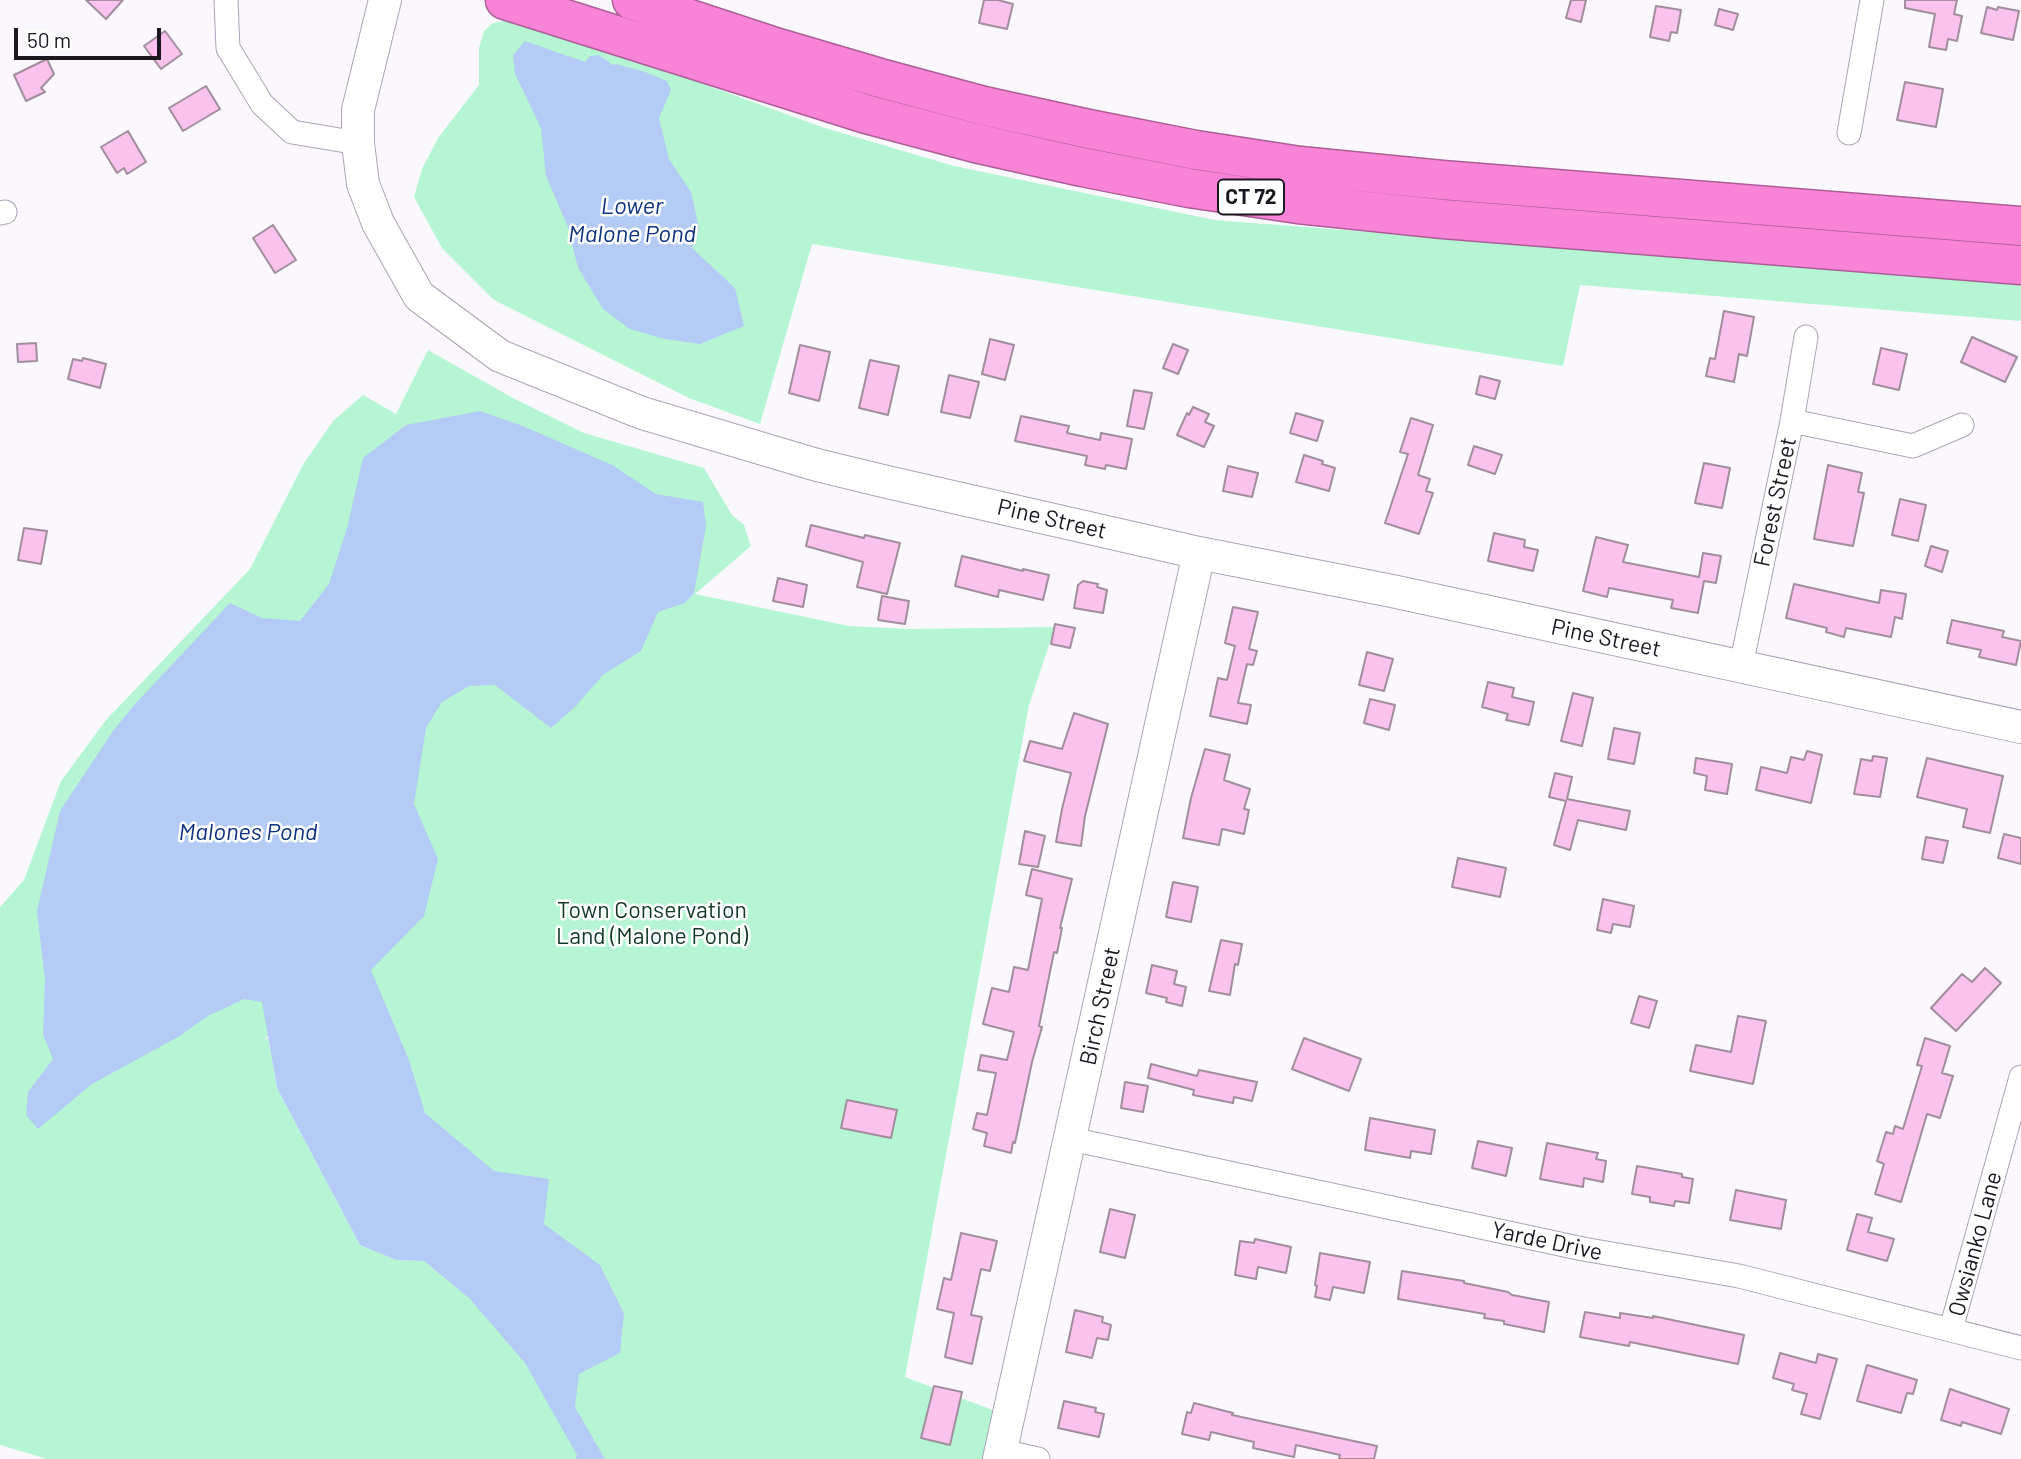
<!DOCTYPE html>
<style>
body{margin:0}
#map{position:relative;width:2021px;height:1459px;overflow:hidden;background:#faf8fc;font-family:Barlow,sans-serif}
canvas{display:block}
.scale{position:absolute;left:14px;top:28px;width:147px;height:32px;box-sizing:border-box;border:4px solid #1a171f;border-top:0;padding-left:9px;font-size:21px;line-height:24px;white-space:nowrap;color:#1a171f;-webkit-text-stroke:5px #fff;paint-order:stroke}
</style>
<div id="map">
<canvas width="2021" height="1459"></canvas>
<div class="scale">50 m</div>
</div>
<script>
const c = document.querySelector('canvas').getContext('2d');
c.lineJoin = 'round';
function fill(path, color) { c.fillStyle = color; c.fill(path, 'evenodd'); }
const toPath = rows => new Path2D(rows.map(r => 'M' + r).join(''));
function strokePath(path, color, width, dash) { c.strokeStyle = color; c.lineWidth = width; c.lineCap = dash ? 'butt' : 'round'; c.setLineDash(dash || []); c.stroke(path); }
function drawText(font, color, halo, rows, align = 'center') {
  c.font = font + ' Barlow,sans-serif'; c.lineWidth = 5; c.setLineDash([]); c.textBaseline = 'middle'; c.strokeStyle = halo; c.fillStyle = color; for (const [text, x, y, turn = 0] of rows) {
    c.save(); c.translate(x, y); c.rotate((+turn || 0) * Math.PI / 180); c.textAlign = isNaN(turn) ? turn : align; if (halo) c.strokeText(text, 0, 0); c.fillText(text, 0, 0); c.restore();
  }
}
fill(toPath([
 [509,20,695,81,822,127,954,166,1215,220,2021,283,2021,321,1580,285,1563,366,812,244,760,424,689,398,494,300,442,248,414,197,422,169,438,138,479,85,479,48,484,31,493,23],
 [428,350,513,398,584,433,704,468,732,515,744,525,751,546,695,594,849,626,911,629,1055,627,1029,705,905,1377,995,1411,985,1459,578,1459,577,1456,576,1459,47,1459,0,1445,0,907,24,880,61,781,106,720,250,569,304,463,333,421,363,395,396,414],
 [292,1012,459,1290,424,1261,396,1260,360,1245,277,1088,268,1038,264,1040]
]), '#b6f5d4');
fill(toPath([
 [525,41,585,62,590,56,599,55,613,65,616,64,645,72,667,81,671,90,659,118,669,159,691,192,699,228,692,248,735,288,744,326,700,344,665,339,630,329,603,309,578,268,568,227,546,176,541,128,515,74,513,55],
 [480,411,523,426,612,465,656,494,703,502,706,526,694,593,685,603,658,612,641,651,603,675,575,707,551,728,495,685,469,686,442,702,426,728,414,804,438,859,424,916,371,970,409,1060,425,1113,494,1171,549,1179,544,1224,600,1265,624,1313,620,1353,579,1374,575,1407,605,1459,576,1459,577,1455,525,1363,470,1299,424,1261,396,1260,360,1245,277,1088,262,1002,244,999,208,1016,178,1037,92,1084,38,1129,26,1115,28,1092,53,1059,43,1035,45,980,37,911,60,811,113,731,135,704,230,603,262,618,300,621,329,584,347,528,363,458,406,425]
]), '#b4cbf5');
const building = toPath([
 [86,0,123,0,106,19,86,0],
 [984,0,998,0,1013,4,1007,29,979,23,984,0],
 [1571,0,1586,0,1581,22,1566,18,1571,0],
 [1905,0,1957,0,1954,14,1962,16,1957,41,1948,39,1946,50,1929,47,1935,14,1905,8,1905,0],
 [1656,6,1681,10,1677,33,1671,32,1669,41,1650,37,1656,6],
 [1987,7,1997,10,1998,7,2019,11,2013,40,1981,33,1987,7],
 [1719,9,1738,14,1733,30,1715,25,1719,9],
 [165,31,182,54,161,69,144,46,165,31],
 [47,59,54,74,41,88,45,92,26,101,14,75,47,59],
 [1905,82,1943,89,1936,127,1897,120,1905,82],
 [206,86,220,109,183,131,169,108,206,86],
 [128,131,146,162,127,174,124,168,117,173,101,147,128,131],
 [273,225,296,260,275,273,253,238,273,225],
 [1724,311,1754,317,1747,356,1739,354,1734,382,1706,376,1710,358,1715,359,1724,311],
 [1972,337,2017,357,2005,382,1961,362,1972,337],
 [990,339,1014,345,1005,380,982,374,990,339],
 [36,343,37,361,18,362,17,344,36,343],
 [1173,344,1188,350,1178,374,1163,368,1173,344],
 [800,345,830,352,819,401,789,393,800,345],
 [1881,348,1907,354,1899,390,1873,384,1881,348],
 [83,358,106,364,100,388,68,379,73,359,82,361,83,358],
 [870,360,899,366,888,415,859,408,870,360],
 [949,375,979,382,970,418,941,412,949,375],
 [1480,376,1500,381,1495,399,1476,394,1480,376],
 [1134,390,1152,393,1144,429,1127,426,1134,390],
 [1193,407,1209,414,1205,422,1214,426,1204,447,1177,435,1187,413,1189,415,1193,407],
 [1296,413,1323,421,1317,441,1290,433,1296,413],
 [1021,416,1069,426,1067,433,1100,440,1101,433,1132,439,1126,469,1106,465,1105,469,1085,465,1087,456,1015,441,1021,416],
 [1411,418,1433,425,1418,475,1430,479,1426,491,1433,493,1419,534,1385,523,1408,454,1400,452,1411,418],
 [1474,446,1502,455,1495,474,1468,465,1474,446],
 [1304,455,1323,461,1322,464,1335,468,1329,491,1296,482,1304,455],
 [1704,463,1730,468,1722,508,1695,503,1704,463],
 [1828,465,1862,473,1858,492,1864,493,1853,546,1814,539,1828,465],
 [1228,466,1258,473,1252,497,1223,491,1228,466],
 [1900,499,1926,505,1918,541,1892,535,1900,499],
 [811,525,864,538,865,535,900,543,887,594,857,587,863,562,806,546,811,525],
 [24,528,47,531,41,564,18,560,24,528],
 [1494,533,1525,540,1524,547,1538,550,1533,571,1488,561,1494,533],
 [1596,537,1628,545,1623,562,1699,577,1703,553,1721,556,1716,583,1704,581,1698,613,1671,608,1673,600,1609,588,1607,597,1583,591,1596,537],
 [1931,546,1948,551,1942,572,1925,566,1931,546],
 [962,556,1023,571,1023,569,1049,575,1043,600,999,590,998,597,955,586,962,556],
 [778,578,807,585,803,607,773,601,778,578],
 [1083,581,1098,584,1097,587,1107,590,1103,613,1074,608,1078,585,1083,581],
 [1794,584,1879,603,1881,590,1906,594,1902,619,1895,617,1891,637,1846,628,1844,637,1826,632,1827,628,1786,618,1794,584],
 [882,596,909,601,905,624,878,620,882,596],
 [1233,607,1258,612,1249,649,1257,651,1253,665,1247,664,1238,703,1251,705,1247,724,1210,716,1218,678,1227,680,1235,646,1225,643,1233,607],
 [1952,620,2004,631,2002,637,2021,641,2016,665,1979,657,1981,650,1947,643,1952,620],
 [1055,624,1075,628,1070,648,1051,644,1055,624],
 [1367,652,1393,659,1384,691,1359,685,1367,652],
 [1488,682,1514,688,1512,697,1534,702,1529,725,1506,720,1508,714,1482,707,1488,682],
 [1573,693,1593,698,1582,746,1561,741,1573,693],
 [1370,699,1395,705,1389,730,1364,723,1370,699],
 [1074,713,1108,724,1085,816,1081,846,1056,842,1062,809,1071,773,1024,761,1030,741,1062,749,1074,713],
 [1614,728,1640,733,1634,764,1608,759,1614,728],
 [1205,749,1230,755,1224,780,1250,789,1244,809,1249,810,1244,834,1222,829,1219,845,1183,838,1191,798,1205,749],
 [1807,751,1822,755,1811,803,1756,790,1761,767,1787,773,1791,757,1804,760,1807,751],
 [1873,756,1887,758,1880,797,1854,794,1861,759,1872,761,1873,756],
 [1696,758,1732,764,1727,794,1705,790,1707,776,1694,773,1696,758],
 [1927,758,2003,776,1990,833,1963,827,1967,809,1917,797,1927,758],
 [1555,773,1572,777,1567,799,1630,811,1626,830,1578,820,1570,850,1554,845,1566,801,1549,797,1555,773],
 [1025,831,1045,836,1038,867,1019,864,1025,831],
 [2004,834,2021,838,2021,864,1998,858,2004,834],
 [1926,837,1948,841,1943,863,1922,859,1926,837],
 [1458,858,1506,868,1500,897,1452,887,1458,858],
 [1032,869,1072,879,1060,928,1062,928,1057,953,1054,952,1039,1026,1042,1027,1032,1062,1015,1143,1013,1142,1011,1153,984,1146,987,1133,973,1129,977,1113,987,1115,996,1073,978,1070,981,1055,1007,1060,1014,1032,983,1024,992,988,1009,992,1014,967,1028,970,1042,899,1026,895,1032,869],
 [1173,882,1198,887,1191,922,1166,917,1173,882],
 [1603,899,1634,906,1630,927,1613,924,1611,933,1597,930,1603,899],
 [1221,940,1242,944,1238,965,1235,964,1230,995,1209,991,1221,940],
 [1152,965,1177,971,1174,984,1186,987,1182,1006,1166,1002,1167,998,1146,993,1152,965],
 [1985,968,2001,983,1956,1031,1931,1008,1962,974,1972,982,1985,968],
 [1639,996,1657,1001,1649,1028,1631,1023,1639,996],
 [1738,1016,1766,1021,1753,1084,1690,1071,1696,1045,1731,1052,1738,1016],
 [1304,1038,1361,1059,1349,1091,1292,1069,1304,1038],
 [1925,1038,1950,1046,1942,1073,1953,1076,1940,1118,1927,1114,1901,1202,1875,1194,1884,1164,1877,1161,1886,1132,1893,1134,1895,1126,1903,1129,1922,1066,1917,1065,1925,1038],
 [1151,1064,1197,1076,1199,1070,1257,1082,1252,1101,1234,1097,1233,1103,1193,1095,1194,1090,1148,1078,1151,1064],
 [1125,1082,1148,1086,1143,1112,1121,1108,1125,1082],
 [847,1100,897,1110,891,1138,841,1128,847,1100],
 [1370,1118,1435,1130,1431,1154,1411,1151,1410,1158,1365,1150,1370,1118],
 [1478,1141,1512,1148,1506,1176,1472,1168,1478,1141],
 [1547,1143,1598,1153,1596,1159,1606,1161,1603,1182,1584,1178,1583,1187,1540,1179,1547,1143],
 [1637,1166,1682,1174,1682,1177,1693,1179,1689,1203,1675,1201,1674,1206,1650,1202,1650,1197,1632,1194,1637,1166],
 [1736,1190,1786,1200,1781,1229,1730,1220,1736,1190],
 [1110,1209,1135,1215,1125,1258,1100,1252,1110,1209],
 [1857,1214,1872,1218,1868,1232,1894,1239,1887,1261,1847,1250,1857,1214],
 [961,1233,997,1241,990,1271,981,1269,971,1315,982,1317,972,1364,945,1357,954,1313,937,1309,944,1278,951,1280,961,1233],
 [1255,1239,1291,1247,1286,1273,1258,1267,1256,1279,1235,1275,1240,1241,1254,1243,1255,1239],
 [1320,1253,1370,1262,1364,1293,1333,1287,1330,1300,1315,1297,1317,1286,1315,1285,1320,1253],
 [1402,1271,1464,1281,1464,1283,1508,1292,1512,1295,1549,1302,1544,1332,1504,1324,1504,1321,1484,1318,1485,1314,1398,1299,1402,1271],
 [1075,1310,1103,1317,1102,1322,1111,1325,1108,1340,1097,1338,1092,1358,1066,1352,1075,1310],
 [1585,1312,1620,1318,1620,1313,1653,1318,1653,1316,1744,1335,1738,1364,1630,1342,1629,1346,1580,1337,1585,1312],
 [1780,1353,1816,1363,1818,1354,1837,1359,1820,1419,1801,1414,1807,1394,1792,1390,1794,1384,1773,1378,1780,1353],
 [1867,1365,1917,1380,1913,1394,1907,1393,1901,1413,1857,1401,1867,1365],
 [934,1386,962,1392,950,1445,921,1438,934,1386],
 [1950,1389,2009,1409,2001,1434,1962,1422,1961,1426,1941,1420,1950,1389],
 [1064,1401,1096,1408,1095,1412,1104,1414,1099,1437,1058,1428,1064,1401],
 [1194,1403,1233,1413,1232,1415,1377,1446,1374,1459,1339,1459,1340,1455,1296,1445,1294,1457,1253,1448,1254,1442,1211,1432,1209,1440,1182,1434,1187,1412,1191,1413,1194,1403]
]);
fill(building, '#fbc2ed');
strokePath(building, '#a18d9c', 2);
const street = toPath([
 [226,0,228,48,262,104,292,132,358,143],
 [1849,133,1872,0],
 [0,213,5,212],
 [1792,421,1913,446,1962,425],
 [1741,666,1792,421,1806,337],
 [1071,1139,1583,1249,1739,1276,2021,1348],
 [1951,1329,2021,1077],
 [1001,1451,1038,1459]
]);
const secondary = toPath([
 [385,0,358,110,358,143,363,184,378,223,419,296,500,356,642,413,817,465,887,482,1199,553,1392,591,2021,727],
 [999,1459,1199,553]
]);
const highway = toPath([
 [505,0,866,114,975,143,1082,167,1189,188,1298,204,1443,219,2021,265],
 [632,0,778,48,880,78,984,106,1089,129,1196,150,1300,166,1442,180,2021,226]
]);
strokePath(street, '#aca3b8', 25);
strokePath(secondary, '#aca3b8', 34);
strokePath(highway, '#ab5d96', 41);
strokePath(street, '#fff', 23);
strokePath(secondary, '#fff', 32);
strokePath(highway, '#f983d6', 38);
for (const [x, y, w] of [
 [1251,197,66]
]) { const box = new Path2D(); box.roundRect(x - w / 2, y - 17.5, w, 35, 5); c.fillStyle = '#fff'; c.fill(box); strokePath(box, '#1a171f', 2); }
drawText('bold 21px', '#1a171f', null, [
 ["CT 72",1251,197]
]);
drawText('23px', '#1a171f', '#fff', [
 ["Forest Street",1775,502,-78],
 ["Pine Street",1052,519,13],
 ["Pine Street",1606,638,12],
 ["Birch Street",1100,1006,-78],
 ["Yarde Drive",1547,1241,12],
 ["Owsianko Lane",1975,1244,-75]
]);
drawText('23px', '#113927', '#fff', [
 ["Town Conservation",652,910],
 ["Land (Malone Pond)",652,936]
]);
drawText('italic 24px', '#0d327f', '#fff', [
 ["Lower",632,206],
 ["Malone Pond",632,234],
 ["Malones Pond",248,832]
]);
</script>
